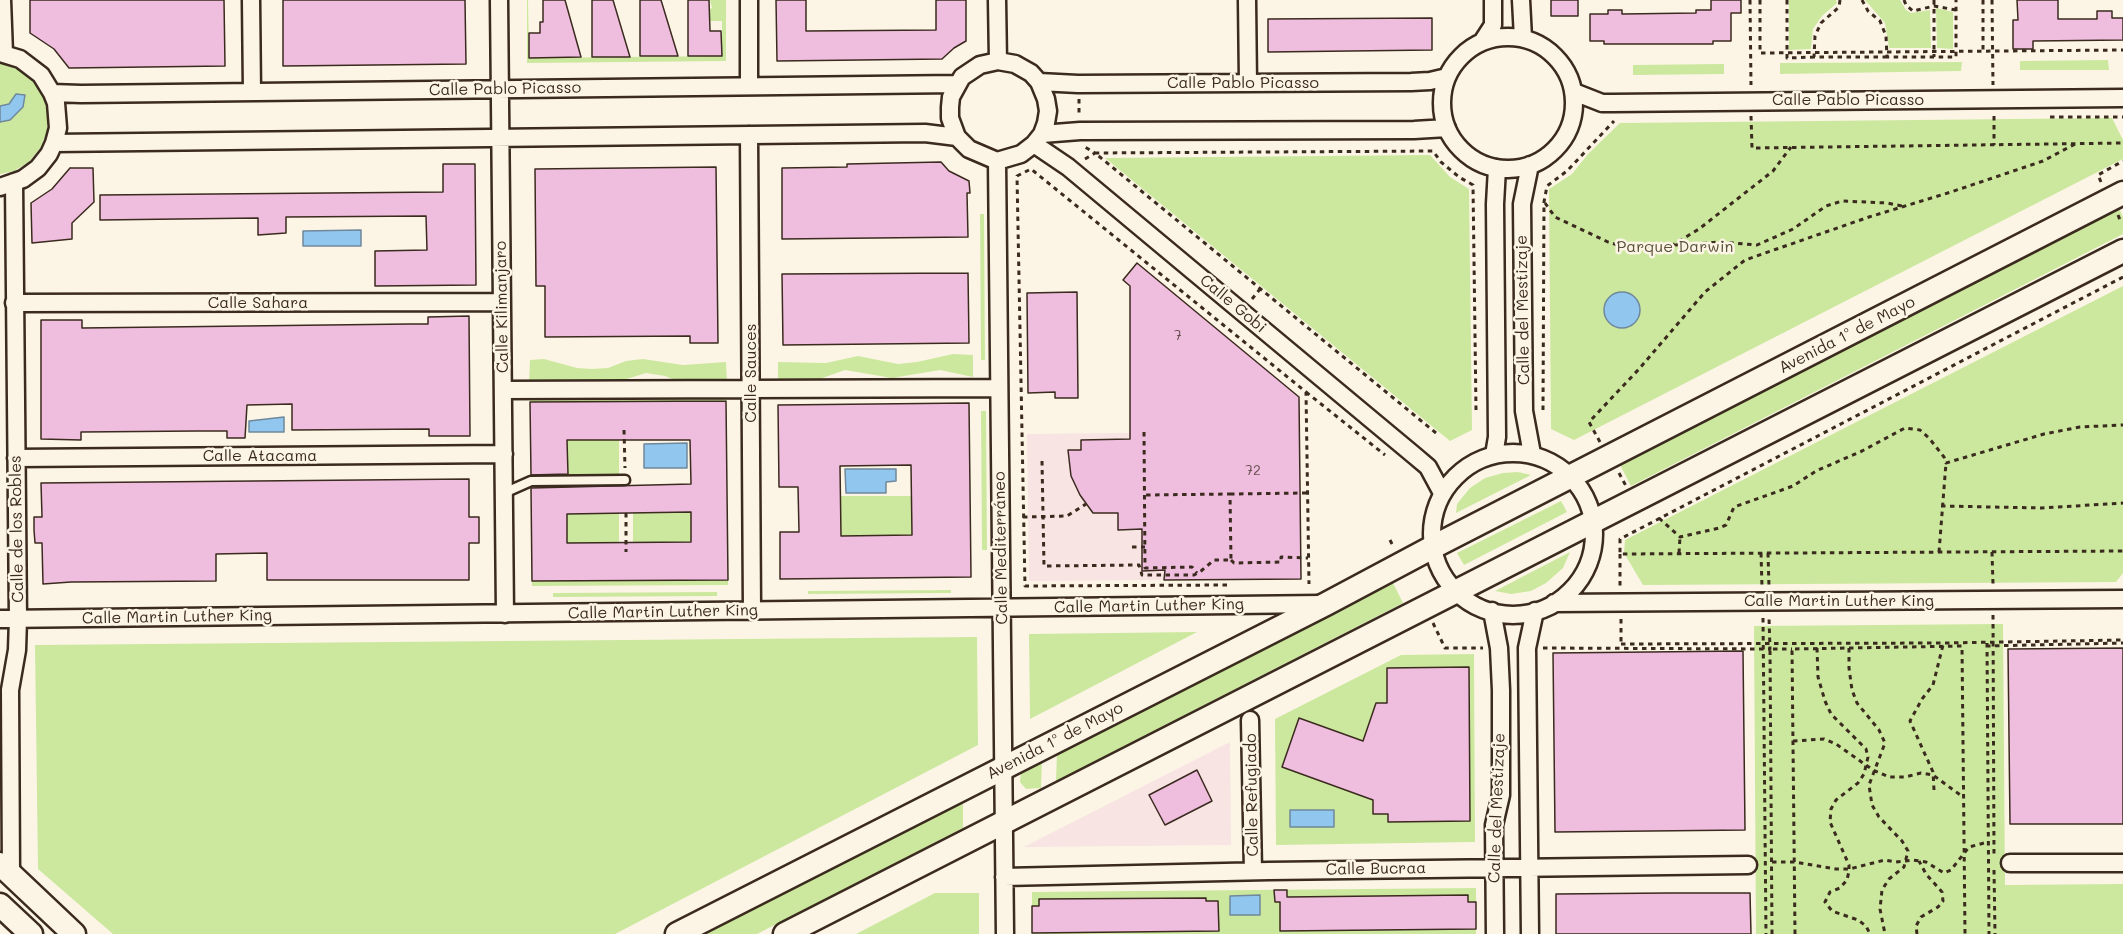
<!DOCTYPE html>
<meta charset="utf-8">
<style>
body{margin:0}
canvas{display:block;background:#fcf5e5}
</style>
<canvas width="2123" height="934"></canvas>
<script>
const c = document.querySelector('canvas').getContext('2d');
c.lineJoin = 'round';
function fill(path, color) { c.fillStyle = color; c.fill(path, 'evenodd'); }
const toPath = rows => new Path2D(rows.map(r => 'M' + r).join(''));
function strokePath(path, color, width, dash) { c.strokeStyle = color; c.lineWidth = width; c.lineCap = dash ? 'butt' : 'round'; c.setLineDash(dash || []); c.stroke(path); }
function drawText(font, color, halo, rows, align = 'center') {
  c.font = font + ' Mali,sans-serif'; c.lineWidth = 5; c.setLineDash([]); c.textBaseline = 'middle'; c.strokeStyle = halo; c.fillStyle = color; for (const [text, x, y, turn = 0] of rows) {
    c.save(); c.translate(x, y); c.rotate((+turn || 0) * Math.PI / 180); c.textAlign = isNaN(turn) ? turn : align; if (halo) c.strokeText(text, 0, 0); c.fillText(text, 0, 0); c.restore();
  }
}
fill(toPath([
 [1300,431,1301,579,1029,581,1027,434],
 [1230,742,1231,845,1024,847,1073,822]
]), '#f8e4e3');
fill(toPath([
 [527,0,528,0,529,58,722,56,722,21,710,21,710,9,712,8,710,0,726,0,726,61,527,63],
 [1789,0,1836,0,1837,3,1822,16,1813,29,1811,49,1789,50],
 [1865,0,1900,0,1906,10,1911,13,1930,10,1931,48,1889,48,1885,23],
 [1936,8,1953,12,1953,49,1937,48],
 [2108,60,2109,70,2020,70,2020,61],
 [1962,62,1961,71,1780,74,1780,63],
 [0,63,22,70,35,82,44,97,48,114,47,132,40,148,29,162,14,171,0,174],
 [1724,64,1724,74,1633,75,1633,65],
 [2112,118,2123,140,2123,159,1574,440,1551,429,1549,189,1572,174,1588,154,1620,123],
 [1430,155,1450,177,1469,189,1472,430,1450,441,1105,158],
 [2119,208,2123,217,2123,234,1631,486,1620,465],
 [980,214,984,214,985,360,981,360],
 [2123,286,2123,573,2116,582,1643,585,1624,553,1625,540],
 [953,354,973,355,973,377,940,370,892,378,845,370,811,382,778,382,778,362,826,363,858,356,898,364,917,362],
 [544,359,577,368,592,369,608,368,626,361,643,359,683,365,726,362,727,382,683,383,665,376,646,373,614,383,529,384,530,360],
 [726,396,726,401,530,402,530,397],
 [981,411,986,411,987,550,982,550],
 [567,440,619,440,619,485,568,486],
 [1518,472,1531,475,1456,513,1457,504,1470,488,1485,478,1503,473],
 [841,496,911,496,912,535,841,536],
 [1561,501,1567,512,1464,565,1457,553],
 [691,512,691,542,633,542,633,513],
 [619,513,619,542,567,543,567,514],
 [1570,552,1563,568,1546,583,1531,591,1511,594,1495,591],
 [728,580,728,585,532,586,532,581],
 [1392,581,1403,603,1056,781,1057,752],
 [951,590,951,593,808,594,808,591],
 [717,592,717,596,553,597,553,593],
 [2003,624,2005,885,2123,884,2123,934,1756,934,1754,626],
 [1197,632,1030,719,1029,634],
 [977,637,978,745,615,934,113,934,38,869,35,645],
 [1474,654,1475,842,1276,845,1275,719,1401,655],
 [1042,759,1041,788,1026,789,1020,782,1021,771],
 [963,800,963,828,757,934,702,934],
 [1476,888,1476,934,1032,934,1032,892],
 [935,893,979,893,979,934,856,934]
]), '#cce89f');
const water = toPath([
 [16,94,25,95,23,107,10,120,0,122,0,106,9,104,16,94],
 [361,230,361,246,303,246,303,231,361,230],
 '1604 310a18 18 0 1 1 36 0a18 18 0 1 1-36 0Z',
 [284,417,284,432,249,432,249,421,284,417],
 [687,443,687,468,644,468,644,444,687,443],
 [845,469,896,469,896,481,886,482,886,493,846,493,845,469],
 [1290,810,1334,810,1334,827,1290,827,1290,810],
 [1260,895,1260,915,1230,915,1230,896,1260,895]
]);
fill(water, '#91c7ef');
strokePath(water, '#6f889b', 1.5);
const building = toPath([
 [30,0,224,0,225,66,69,68,54,49,30,33,30,0],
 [283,0,465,0,466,64,283,66,283,0],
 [543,0,565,0,581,57,529,58,529,33,540,33,540,22,543,22,543,0],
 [592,0,613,0,630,57,592,57,592,0],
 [640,0,661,0,678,56,640,56,640,0],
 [688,0,709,0,710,31,721,31,722,56,688,56,688,0],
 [776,0,806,0,806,31,936,30,936,0,966,0,966,41,954,48,942,59,777,61,776,0],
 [1551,0,1578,0,1578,16,1551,16,1551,0],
 [1711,0,1741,0,1741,13,1731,13,1731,41,1713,41,1713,44,1604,44,1604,41,1590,41,1590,14,1608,14,1608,10,1622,10,1622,14,1696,13,1696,10,1711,10,1711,0],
 [2017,0,2058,0,2058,19,2097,19,2097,11,2112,11,2112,18,2123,18,2123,40,2033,41,2033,49,2013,49,2013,20,2018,20,2017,0],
 [1432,18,1432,50,1268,52,1268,19,1432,18],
 [941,162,949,171,969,181,970,193,967,193,968,237,782,239,782,168,847,167,847,164,941,162],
 [443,164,475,164,476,285,375,286,375,251,427,250,426,216,286,217,286,233,258,235,258,218,100,220,100,195,443,192,443,164],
 [716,167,718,343,690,343,690,336,545,337,545,286,536,286,535,169,716,167],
 [70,168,93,168,94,202,72,223,72,239,32,243,31,203,52,189,70,168],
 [1137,263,1299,397,1301,579,1164,580,1165,570,1142,571,1142,529,1118,530,1118,513,1093,513,1080,495,1071,476,1068,450,1081,450,1081,440,1130,439,1130,286,1123,280,1137,263],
 [968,273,969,343,783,345,782,274,968,273],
 [1077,292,1078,398,1055,398,1055,392,1028,393,1027,293,1077,292],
 [469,316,470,436,429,436,429,429,292,430,292,404,247,405,245,438,227,438,227,431,197,431,81,432,81,440,41,439,41,320,82,320,82,328,409,324,428,324,428,317,469,316],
 [726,401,728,580,532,581,531,488,691,484,690,440,567,440,568,474,531,475,530,402,726,401],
 [691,512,691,542,567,543,567,514,691,512],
 [969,403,971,577,780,579,780,532,799,532,798,487,779,487,778,405,969,403],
 [911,465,912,535,841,536,840,466,911,465],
 [469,479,469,517,479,517,479,543,469,543,469,580,267,580,267,553,216,554,216,581,71,582,43,584,42,543,35,543,34,530,34,517,42,517,41,483,469,479],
 [2123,648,2123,824,2010,824,2008,649,2123,648],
 [1743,651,1745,830,1555,832,1553,653,1743,651],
 [1469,667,1470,821,1388,822,1388,814,1373,814,1373,800,1282,767,1299,718,1363,741,1376,703,1387,703,1387,668,1469,667],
 [1197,770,1212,801,1165,825,1149,795,1197,770],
 [1274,890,1287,890,1287,897,1468,895,1468,902,1476,902,1476,929,1280,931,1280,902,1275,902,1274,890],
 [1668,893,1750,893,1751,934,1556,934,1556,894,1668,893],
 [1206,898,1206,901,1218,901,1219,931,1032,933,1032,906,1039,906,1039,899,1206,898]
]);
fill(building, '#efbedf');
strokePath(building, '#3b2a1e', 1.5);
const lane = toPath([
 [504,493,531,481,625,480]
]);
const street = toPath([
 [2,0,4,53],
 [251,0,252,92],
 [499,0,505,614],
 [749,0,749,86],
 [997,0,998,61],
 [1247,0,1248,83],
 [1521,0,1523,38],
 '1442 103a66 66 0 1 1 132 0a66 66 0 1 1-132 0Z',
 [1482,42,1493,25,1493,0],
 [0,53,20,59,41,75,52,93,56,103,58,128,54,143,49,154,38,168,23,179,0,187],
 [998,61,1015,64,1031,73,1039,82,1046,99,1048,111,1046,123,1042,134,1034,144,1021,154,997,161,969,149,957,137,950,118,950,107,951,97,962,77,980,65,998,61],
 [1039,82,1078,84,1411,82,1430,81,1447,77],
 [1574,92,1602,103,1612,103,2123,98],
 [52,93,81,94,957,84],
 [1042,134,1080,131,1414,130,1447,128],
 [749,135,752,611],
 [54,143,925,133,957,137],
 [1034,144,1068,167,1415,456,1428,467,1442,493],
 [997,161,1005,934],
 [1530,165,1522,204,1524,411,1532,454],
 [14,303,502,302],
 [503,390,999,388],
 '1432 534a81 81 0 1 1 162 0a81 81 0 1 1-162 0Z',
 [1494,455,1497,437,1495,204,1497,168],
 [16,458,504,454],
 [1554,603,2123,599],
 [1492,611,1499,648,1501,690,1501,795,1494,825,1495,934],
 [0,619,1322,604],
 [1250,720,1253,871],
 [2010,863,2123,863],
 [11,875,10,690,17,650,18,619,14,182],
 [1004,877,1269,871,1748,865],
 [1530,934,1527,648,1535,611]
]);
const secondary = toPath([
 [0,864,74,934],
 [0,905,31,934],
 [677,934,1326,604,1433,547,2123,193],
 [785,934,2123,251]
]);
strokePath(lane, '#3b2a1e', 13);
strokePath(street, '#3b2a1e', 21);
strokePath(secondary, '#3b2a1e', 27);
strokePath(toPath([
 [1750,0,1751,85],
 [1760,0,1760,53,2123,50],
 [1787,0,1787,58,1814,57],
 [1840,0,1839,7,1821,23,1815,36,1814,57,1887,57],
 [1862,0,1868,11,1880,21,1886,36,1887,57,1956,57,1956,0],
 [1904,0,1906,5,1913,11,1934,6,1956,10],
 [1934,0,1934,57],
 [1983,0,1983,51],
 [1992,0,1993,85],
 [1079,99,1079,117],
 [1751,116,1752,148,2123,143],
 [1994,116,1994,145],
 [2050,117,2123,117],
 [1085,159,1095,153,1085,147],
 [2101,182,2098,175,2123,161],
 [1545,203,1555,217,1608,242,1628,248,1721,242,1757,245,1793,229,1826,206,1842,201,1887,203,1902,206],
 [2118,215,2120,220,2123,219],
 [1671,246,1699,229,1773,171,1791,147],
 [2123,277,1620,539,1620,554,2123,551],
 [1252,299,1260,289],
 [1306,392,1385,455],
 [1543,410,1544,202,1547,186,1567,171,1614,121],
 [624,430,625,468],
 [1144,432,1145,568,1192,567,1197,573],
 [1436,433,1095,153,1433,151,1441,162,1459,177,1473,185,1476,410],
 [1600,442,1589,422,1639,369,1705,292,1745,260,1869,217,1951,192,2043,161,2075,144],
 [1042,461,1044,566,1139,565,1142,575,1194,575,1201,571,1214,560,1231,560,1230,494,1145,495],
 [1619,473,1626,486],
 [1230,494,1307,493],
 [1941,506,2042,508,2123,503],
 [626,513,626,552],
 [1023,517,1067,516,1086,504],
 [1659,518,1680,537,1719,528,1726,525,1734,507,1793,486,1816,471,1862,451,1905,428,1920,430,1929,438,1944,457,1946,463,2044,434,2080,427,2123,425],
 [1390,540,1394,548],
 [1132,547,1145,547],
 [1939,552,1946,463],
 [1992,552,1993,584],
 [1679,553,1680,537],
 [1761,553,1762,587],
 [1768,553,1769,587],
 [1620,554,1620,586],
 [1231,560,1234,563,1281,562,1281,557,1308,558],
 [1227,585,1025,586,1017,176,1031,169,1306,392,1309,584],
 [1993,615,1994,857],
 [1763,618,1766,934],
 [1621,619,1621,646],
 [1433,623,1445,648,1483,648],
 [1987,643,1989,934],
 [1621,644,1943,643,2123,640],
 [1986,646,2123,643],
 [1543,648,1770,649,1769,618],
 [1817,648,1818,677,1825,701,1831,714,1866,749,1868,757,1864,774,1858,783,1836,800,1831,809,1830,822,1849,865,1849,871,1847,880,1840,888,1830,892,1825,902,1832,911,1858,920,1866,926,1870,934],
 [1849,648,1849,668,1852,690,1857,703,1879,730,1885,743,1869,785,1872,805,1879,817,1902,841,1908,851,1904,867,1889,879,1882,890,1880,909,1885,934],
 [1793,741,1824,739,1836,744,1873,770,1889,777,1905,777,1921,773,1933,775,1963,797],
 [1934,790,1933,772,1910,721,1922,699,1933,685,1943,645],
 [1772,862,1795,862,1836,869,1849,869,1885,860,1896,862,1913,860,1926,862,1944,873,1951,870,1969,847,1988,842],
 [1994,870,1995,934],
 [1772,934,1770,649,1792,649],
 [1795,934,1792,649,1962,646,1965,934],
 [1917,934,1916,926,1921,917,1938,907,1943,901,1942,892,1926,874,1919,861]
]), '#3b2a1e', 3, [4.5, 4.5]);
strokePath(lane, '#fcf5e5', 8);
strokePath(street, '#fcf5e5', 16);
strokePath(secondary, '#fcf5e5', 22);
drawText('14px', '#684f4e', null, [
 ["7",1178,336],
 ["72",1253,471]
]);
drawText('16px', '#3b2a1e', '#fcf5e5', [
 ["Calle Pablo Picasso",1243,83],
 ["Calle Pablo Picasso",505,89,-1],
 ["Calle Pablo Picasso",1848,100],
 ["Calle Sahara",258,303],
 ["Calle Gobi",1233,304,40],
 ["Calle Kilimanjaro",502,307,-91],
 ["Calle del Mestizaje",1523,310,-91],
 ["Avenida 1º de Mayo",1847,335,-27],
 ["Calle Sauces",751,373,-90],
 ["Calle Atacama",260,456],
 ["Calle de los Robles",17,529,-91],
 ["Calle Mediterráneo",1001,548,-91],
 ["Calle Martin Luther King",1839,601],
 ["Calle Martin Luther King",1149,606,-1],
 ["Calle Martin Luther King",663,612,-1],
 ["Calle Martin Luther King",177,617,-1],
 ["Avenida 1º de Mayo",1055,741,-27],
 ["Calle Refugiado",1252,795,-91],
 ["Calle del Mestizaje",1497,808,-88],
 ["Calle Bucraa",1376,869,-1]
]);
drawText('16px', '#585038', '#fcf5e5', [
 ["Parque Darwin",1675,247]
]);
</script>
